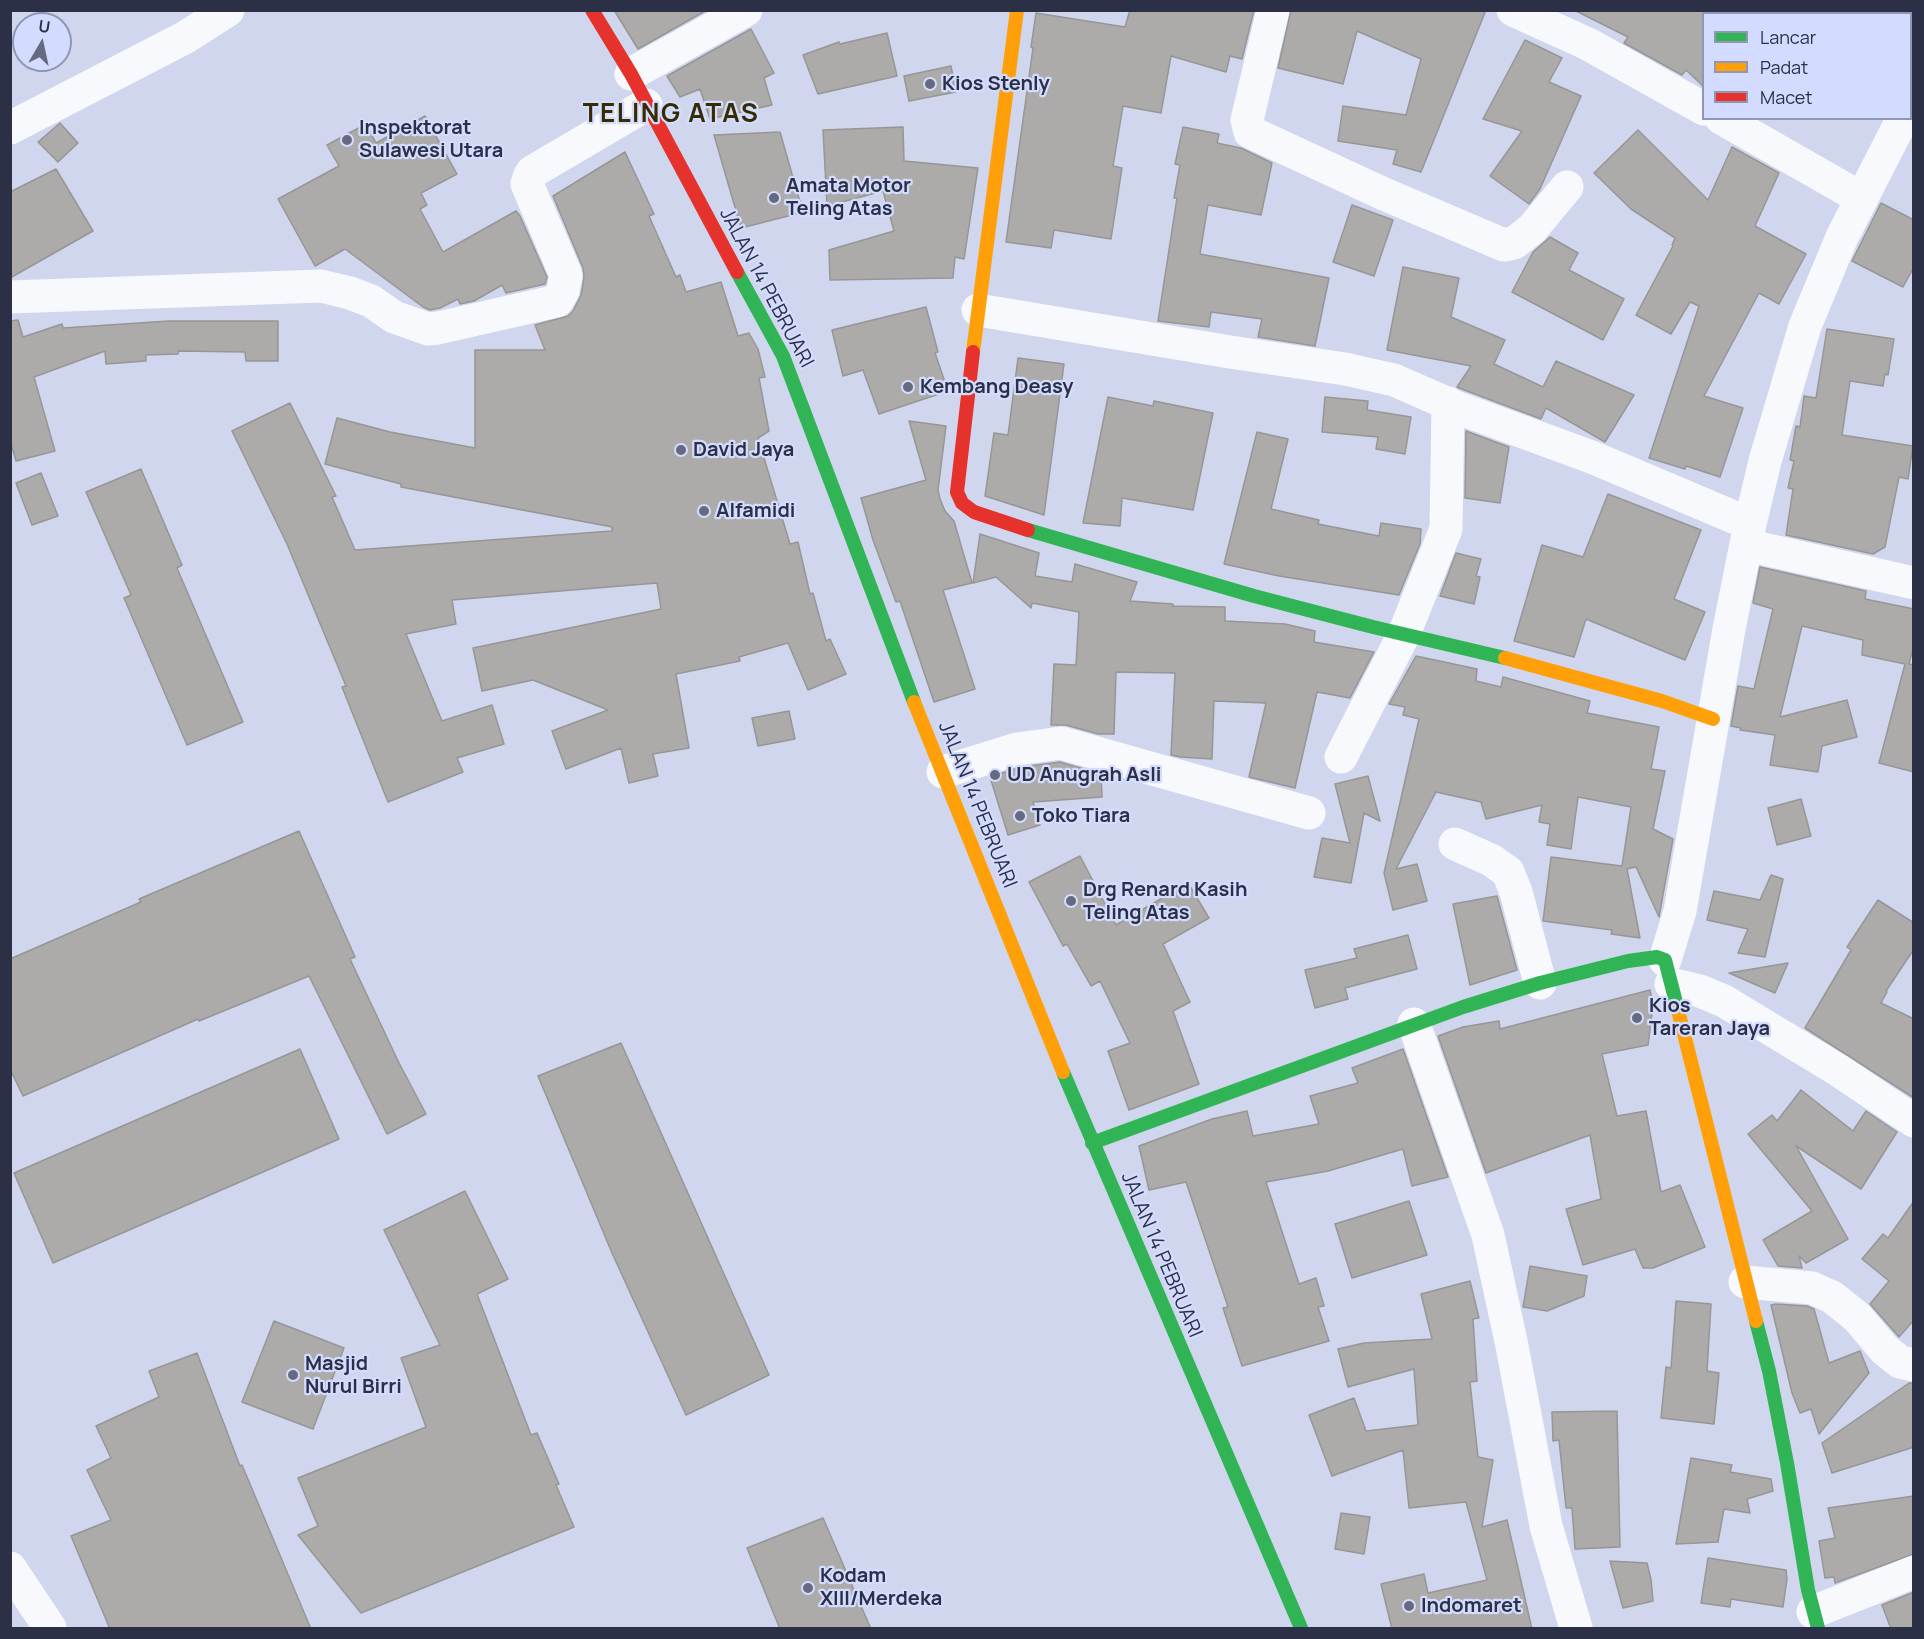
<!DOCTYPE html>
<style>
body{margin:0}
#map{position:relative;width:1924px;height:1639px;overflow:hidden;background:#d0d6ee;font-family:Manrope,sans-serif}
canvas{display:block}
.frame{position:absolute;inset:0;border:12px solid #2b3046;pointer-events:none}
.legend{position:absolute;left:1702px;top:12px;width:210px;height:108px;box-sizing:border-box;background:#d3dcfe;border:2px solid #9097b4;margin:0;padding:8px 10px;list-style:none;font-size:18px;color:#2b3046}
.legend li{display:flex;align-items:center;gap:12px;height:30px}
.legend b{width:30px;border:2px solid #9097b4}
.north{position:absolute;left:12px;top:12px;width:60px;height:60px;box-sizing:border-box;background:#d3dcfe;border:2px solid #9097b4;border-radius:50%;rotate:9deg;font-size:16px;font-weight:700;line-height:24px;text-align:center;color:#2b3046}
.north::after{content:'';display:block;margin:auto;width:21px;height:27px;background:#656a81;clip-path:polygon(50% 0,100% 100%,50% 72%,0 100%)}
</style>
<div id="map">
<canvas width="1924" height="1639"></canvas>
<div class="frame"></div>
<ul class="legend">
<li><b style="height:8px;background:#30b455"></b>Lancar</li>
<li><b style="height:8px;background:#ff9f0a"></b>Padat</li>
<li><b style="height:8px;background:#e5322d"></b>Macet</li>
</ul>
<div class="north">U</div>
</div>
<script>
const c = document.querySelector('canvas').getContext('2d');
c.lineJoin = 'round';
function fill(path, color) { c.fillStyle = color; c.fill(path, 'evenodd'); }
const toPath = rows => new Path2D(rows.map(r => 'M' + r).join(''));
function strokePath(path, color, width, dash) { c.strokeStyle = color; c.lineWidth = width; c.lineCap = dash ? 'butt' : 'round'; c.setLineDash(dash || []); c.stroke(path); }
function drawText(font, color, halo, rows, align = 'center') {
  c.font = font + ' Manrope,sans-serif'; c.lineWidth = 4.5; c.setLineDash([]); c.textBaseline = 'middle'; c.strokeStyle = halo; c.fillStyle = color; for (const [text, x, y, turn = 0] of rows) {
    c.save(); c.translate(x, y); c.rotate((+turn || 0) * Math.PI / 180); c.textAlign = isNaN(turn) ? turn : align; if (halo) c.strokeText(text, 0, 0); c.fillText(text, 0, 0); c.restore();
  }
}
const building = toPath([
 [614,10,707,10,638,49,614,10],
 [1130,10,1254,10,1242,59,1230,56,1226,72,1171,56,1161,113,1123,106,1113,166,1122,168,1111,239,1054,230,1051,248,1006,242,1033,48,1031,47,1036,13,1125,27,1130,10],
 [1291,10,1486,10,1421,172,1393,164,1397,150,1338,141,1343,106,1406,115,1421,59,1357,31,1343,84,1278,68,1291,10],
 [1574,10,1704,10,1704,87,1686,70,1682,75,1624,43,1628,37,1574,10],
 [751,29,774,73,764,78,772,105,710,119,700,89,680,97,667,76,751,29],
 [887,33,897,76,818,94,803,55,839,42,840,44,887,33],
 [1525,40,1562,58,1549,82,1581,96,1540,189,1529,204,1490,176,1522,131,1483,119,1525,40],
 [951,66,956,92,909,101,904,76,951,66],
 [425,116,457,174,421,193,427,205,420,209,443,252,516,211,520,216,547,277,545,284,506,293,502,285,474,301,460,304,458,299,440,308,430,310,423,307,345,249,315,266,278,199,339,166,327,145,366,124,376,143,425,116],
 [60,123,78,143,58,162,38,142,60,123],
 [903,127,904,161,978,168,964,259,955,257,953,278,830,280,829,250,894,231,883,191,827,206,823,130,903,127],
 [1183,127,1219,134,1217,143,1241,148,1272,163,1261,215,1208,205,1200,254,1329,278,1315,346,1258,337,1262,319,1211,312,1209,327,1158,321,1177,198,1174,198,1180,165,1175,164,1183,127],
 [1638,130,1708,200,1732,147,1779,173,1755,226,1806,254,1779,304,1759,293,1704,396,1743,408,1720,477,1686,466,1685,469,1649,458,1699,306,1690,302,1671,334,1636,315,1673,246,1672,245,1675,238,1631,209,1594,173,1638,130],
 [780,132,800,202,800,213,741,228,714,135,780,132],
 [625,152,654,214,649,216,676,277,680,275,686,292,721,282,738,336,749,333,758,349,765,377,759,378,769,431,758,438,790,544,798,542,810,594,813,593,826,641,830,639,846,674,808,690,788,643,739,657,740,661,676,674,689,748,653,754,658,776,629,783,621,748,566,769,552,731,608,710,533,680,482,691,473,648,661,609,657,583,452,600,456,624,406,634,442,721,492,705,504,744,457,758,463,772,388,802,342,687,346,686,287,544,232,431,290,403,336,496,332,497,355,550,612,531,612,527,401,487,401,484,325,464,337,418,390,432,475,448,475,350,545,350,535,325,568,316,573,311,581,295,584,278,583,268,553,196,625,152],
 [56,169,93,231,10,278,10,192,56,169],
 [1881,203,1914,220,1914,267,1903,287,1852,261,1881,203],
 [1352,205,1393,220,1374,276,1333,262,1352,205],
 [1550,237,1578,253,1569,270,1624,299,1603,340,1512,292,1533,252,1550,237],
 [1403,267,1459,278,1451,317,1505,340,1494,364,1543,387,1556,361,1634,395,1605,442,1546,408,1541,419,1459,388,1457,387,1471,366,1387,350,1403,267],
 [926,307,938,352,935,353,948,391,879,414,863,370,843,376,832,330,926,307],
 [18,320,23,337,62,324,63,328,169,321,278,321,278,361,246,361,245,352,178,351,178,354,146,355,146,361,106,364,105,351,34,377,55,451,16,461,10,440,10,321,18,320],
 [1827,329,1894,339,1888,375,1885,374,1883,386,1850,381,1842,435,1913,446,1908,479,1899,477,1885,547,1873,554,1786,535,1793,489,1788,488,1794,461,1790,460,1796,426,1800,427,1804,396,1816,398,1827,329],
 [1018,358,1064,364,1044,515,985,496,994,433,1008,435,1018,358],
 [1108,397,1153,406,1154,401,1213,413,1193,510,1122,498,1120,526,1083,523,1108,397],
 [1325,397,1368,401,1367,410,1411,417,1405,454,1376,449,1378,437,1322,432,1325,397],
 [909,421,946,426,938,490,940,499,945,511,954,521,972,583,943,590,975,689,934,702,900,601,896,602,873,540,861,498,926,480,909,421],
 [1466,431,1509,447,1500,503,1465,498,1466,431],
 [1257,432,1288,439,1271,509,1319,520,1318,524,1379,536,1381,523,1421,529,1420,544,1399,595,1279,576,1224,564,1257,432],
 [141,469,182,565,177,568,243,722,187,745,124,598,131,595,86,492,141,469],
 [41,473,58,516,32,525,16,483,41,473],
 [1608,494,1701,530,1674,599,1705,612,1685,660,1586,619,1574,657,1514,641,1542,545,1583,557,1608,494],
 [980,534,1039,553,1035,576,1072,582,1075,564,1137,582,1130,601,1173,604,1173,606,1225,607,1225,621,1285,624,1315,631,1314,642,1374,652,1350,698,1317,692,1295,788,1249,777,1266,703,1214,701,1212,759,1180,757,1171,755,1175,673,1116,672,1114,734,1098,734,1066,725,1051,725,1054,664,1076,665,1079,612,1032,603,1031,608,996,577,973,583,980,534],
 [1456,553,1481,559,1476,576,1480,577,1474,604,1440,596,1456,553],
 [1760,567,1866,591,1865,599,1914,609,1914,644,1909,664,1914,665,1914,772,1879,763,1905,664,1862,655,1863,640,1802,626,1780,717,1847,700,1857,737,1822,746,1818,772,1770,765,1775,735,1740,730,1741,728,1731,726,1738,686,1754,689,1773,609,1753,603,1760,567],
 [1416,656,1477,669,1476,681,1501,687,1503,677,1590,701,1587,713,1659,727,1651,769,1665,771,1653,829,1673,839,1659,917,1636,867,1627,869,1640,938,1611,934,1612,930,1543,921,1551,857,1622,866,1631,807,1578,797,1571,849,1547,845,1550,824,1539,822,1542,805,1486,819,1481,802,1436,792,1396,869,1417,864,1427,901,1393,910,1384,873,1419,719,1403,715,1405,707,1389,704,1416,656],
 [789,711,795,739,758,746,752,718,789,711],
 [1060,762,1101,774,1102,797,1033,802,1040,825,1008,835,990,777,1021,767,1060,762],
 [1368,776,1380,821,1364,813,1351,883,1314,877,1322,838,1350,843,1335,784,1368,776],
 [1801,799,1811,836,1777,845,1768,808,1801,799],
 [299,831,355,957,350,959,399,1063,426,1114,387,1134,309,976,199,1021,198,1019,23,1096,10,1069,10,959,141,902,139,899,299,831],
 [1080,856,1116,925,1188,883,1209,918,1163,944,1190,1002,1173,1011,1199,1084,1129,1110,1108,1051,1130,1043,1100,981,1091,986,1067,944,1063,946,1029,882,1080,856],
 [1771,875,1783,879,1765,957,1738,953,1748,929,1707,920,1714,891,1760,900,1771,875],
 [1497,896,1517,970,1470,985,1453,904,1497,896],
 [1878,900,1914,923,1914,949,1886,991,1887,992,1881,1003,1914,1019,1914,1098,1805,1028,1851,950,1847,947,1878,900],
 [1408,935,1417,969,1345,988,1348,999,1315,1008,1305,970,1357,958,1354,949,1408,935],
 [1788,963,1775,993,1729,973,1788,963],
 [1650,990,1653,1005,1648,1045,1602,1054,1617,1116,1646,1111,1661,1192,1680,1185,1705,1247,1653,1268,1643,1268,1635,1249,1583,1265,1566,1209,1601,1199,1590,1135,1486,1173,1438,1036,1463,1027,1499,1021,1500,1029,1650,990],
 [621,1043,769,1375,686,1415,612,1253,538,1076,621,1043],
 [300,1049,339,1139,53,1263,14,1173,300,1049],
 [1403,1049,1448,1177,1412,1186,1403,1149,1328,1171,1266,1182,1299,1284,1316,1278,1324,1306,1318,1307,1329,1341,1242,1366,1223,1308,1228,1307,1186,1182,1149,1190,1139,1146,1212,1119,1247,1111,1253,1136,1319,1124,1310,1096,1358,1083,1352,1068,1403,1049],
 [1801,1090,1853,1131,1866,1111,1897,1132,1861,1189,1796,1146,1848,1239,1806,1263,1799,1256,1802,1268,1778,1266,1763,1240,1812,1211,1748,1134,1772,1115,1777,1121,1801,1090],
 [465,1191,508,1279,477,1294,531,1435,537,1433,559,1484,556,1485,574,1527,361,1613,298,1535,318,1526,298,1478,426,1427,401,1358,440,1345,384,1230,465,1191],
 [1409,1201,1427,1255,1352,1278,1335,1224,1409,1201],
 [1914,1201,1914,1320,1899,1337,1870,1304,1889,1281,1862,1259,1883,1234,1888,1238,1914,1201],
 [1530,1266,1587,1276,1584,1296,1547,1311,1523,1307,1530,1266],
 [1470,1281,1479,1318,1473,1319,1477,1381,1470,1382,1478,1457,1493,1460,1482,1527,1507,1520,1532,1629,1392,1629,1381,1584,1424,1574,1428,1593,1487,1580,1466,1502,1409,1508,1403,1450,1332,1476,1309,1415,1354,1398,1366,1431,1418,1425,1414,1369,1348,1387,1338,1349,1364,1343,1432,1339,1421,1294,1470,1281],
 [1676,1301,1711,1304,1707,1371,1719,1373,1714,1424,1661,1418,1666,1367,1671,1368,1676,1301],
 [1776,1304,1807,1306,1814,1309,1829,1363,1860,1351,1869,1373,1819,1434,1811,1409,1800,1413,1792,1393,1771,1305,1776,1304],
 [274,1321,344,1348,313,1429,242,1402,274,1321],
 [197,1353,240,1466,242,1465,311,1629,110,1629,71,1536,111,1520,87,1470,111,1458,96,1426,159,1397,149,1371,197,1353],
 [1909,1383,1914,1383,1914,1447,1832,1473,1822,1443,1909,1383],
 [1617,1411,1620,1547,1575,1549,1572,1508,1566,1508,1559,1440,1553,1441,1552,1412,1617,1411],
 [1691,1458,1732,1465,1730,1472,1771,1479,1773,1491,1747,1499,1750,1513,1724,1509,1718,1542,1676,1544,1691,1458],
 [1914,1496,1914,1554,1835,1583,1834,1577,1825,1578,1819,1541,1835,1538,1828,1508,1914,1496],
 [1341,1513,1370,1517,1364,1554,1335,1549,1341,1513],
 [823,1518,871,1629,780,1629,747,1548,823,1518],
 [1708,1558,1786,1570,1787,1579,1783,1607,1731,1599,1730,1607,1701,1603,1708,1558],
 [1610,1561,1647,1563,1651,1579,1653,1601,1623,1608,1610,1561],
 [1914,1592,1914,1629,1891,1629,1882,1605,1914,1592]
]);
fill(building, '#acabaa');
strokePath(building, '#979696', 1.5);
strokePath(toPath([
 [1273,10,1247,120,1250,132,1384,194,1504,245,1514,243,1532,229,1567,187],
 [1513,10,1588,44,1704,109],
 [631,74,746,10],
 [1721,118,1861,198],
 [10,128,186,37,228,10],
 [10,297,321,286,350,293,371,301,394,317,428,329,438,328,557,301,563,291,566,275,527,184,529,177,532,172,646,105],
 [978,310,1230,352,1345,369,1394,380,1458,408,1594,458,1750,524],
 [1746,545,1914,583],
 [1341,757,1404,634,1446,529,1448,403],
 [943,772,1017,749,1061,743,1309,813],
 [1455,844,1491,860,1508,872,1516,892,1540,983],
 [1665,960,1680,911,1729,629,1750,524,1765,461,1805,326,1842,237,1903,118],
 [1671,984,1700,991,1724,1001,1838,1070,1914,1121],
 [1414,1024,1488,1235,1512,1346,1546,1526,1576,1628],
 [1745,1282,1812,1288,1832,1297,1857,1317,1885,1350,1900,1362,1914,1365],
 [10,1568,50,1628],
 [1813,1612,1914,1572]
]), '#f8f9fc', 33);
strokePath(toPath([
 [737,272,783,356,914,702],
 [1028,530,1254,596,1373,627,1505,658],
 [1063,1072,1301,1628],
 [1092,1143,1463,1007,1540,983,1628,961,1657,957,1665,960,1678,1010],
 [1756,1321,1769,1371,1787,1463,1808,1590,1818,1628]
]), '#30b455', 14);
strokePath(toPath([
 [973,352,1017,10],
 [1505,658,1662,701,1713,719],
 [914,702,1063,1072],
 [1678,1010,1756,1321]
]), '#ff9f0a', 14);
strokePath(toPath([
 [592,10,631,74,737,272],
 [973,352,957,492,962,503,974,512,1028,530]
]), '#e5322d', 14);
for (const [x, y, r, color] of [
 [930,84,6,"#656a81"],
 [347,140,6,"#656a81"],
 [774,198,6,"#656a81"],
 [908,387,6,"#656a81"],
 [681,450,6,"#656a81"],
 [704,511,6,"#656a81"],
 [995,775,6,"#656a81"],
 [1020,816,6,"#656a81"],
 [1071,901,6,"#656a81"],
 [1637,1018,6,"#656a81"],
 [293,1375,6,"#656a81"],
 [808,1588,6,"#656a81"],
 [1409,1606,6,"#656a81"]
]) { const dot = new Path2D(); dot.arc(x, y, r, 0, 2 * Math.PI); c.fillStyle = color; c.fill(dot); strokePath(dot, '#d3dcfe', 2); }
drawText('bold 20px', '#2b3046', '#d3dcfe', [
 ["Kios Stenly",942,84],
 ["Inspektorat",359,128],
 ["Sulawesi Utara",359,151],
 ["Amata Motor",786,186],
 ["Teling Atas",786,209],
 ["Kembang Deasy",920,387],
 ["David Jaya",693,450],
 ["Alfamidi",716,511],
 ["UD Anugrah Asli",1007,775],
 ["Toko Tiara",1032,816],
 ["Drg Renard Kasih",1083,890],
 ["Teling Atas",1083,913],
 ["Kios",1649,1006],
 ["Tareran Jaya",1649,1029],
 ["Masjid",305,1364],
 ["Nurul Birri",305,1387],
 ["Kodam",820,1576],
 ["XIII/Merdeka",820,1599],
 ["Indomaret",1421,1606]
], 'left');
drawText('20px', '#2b3046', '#d3dcfe', [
 ["JALAN 14 PEBRUARI",766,288,62],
 ["JALAN 14 PEBRUARI",977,805,68],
 ["JALAN 14 PEBRUARI",1161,1255,67]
]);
c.letterSpacing = '1.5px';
drawText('bold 26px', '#372c01', '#d3dcfe', [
 ["TELING ATAS",671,115]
]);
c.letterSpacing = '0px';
</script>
